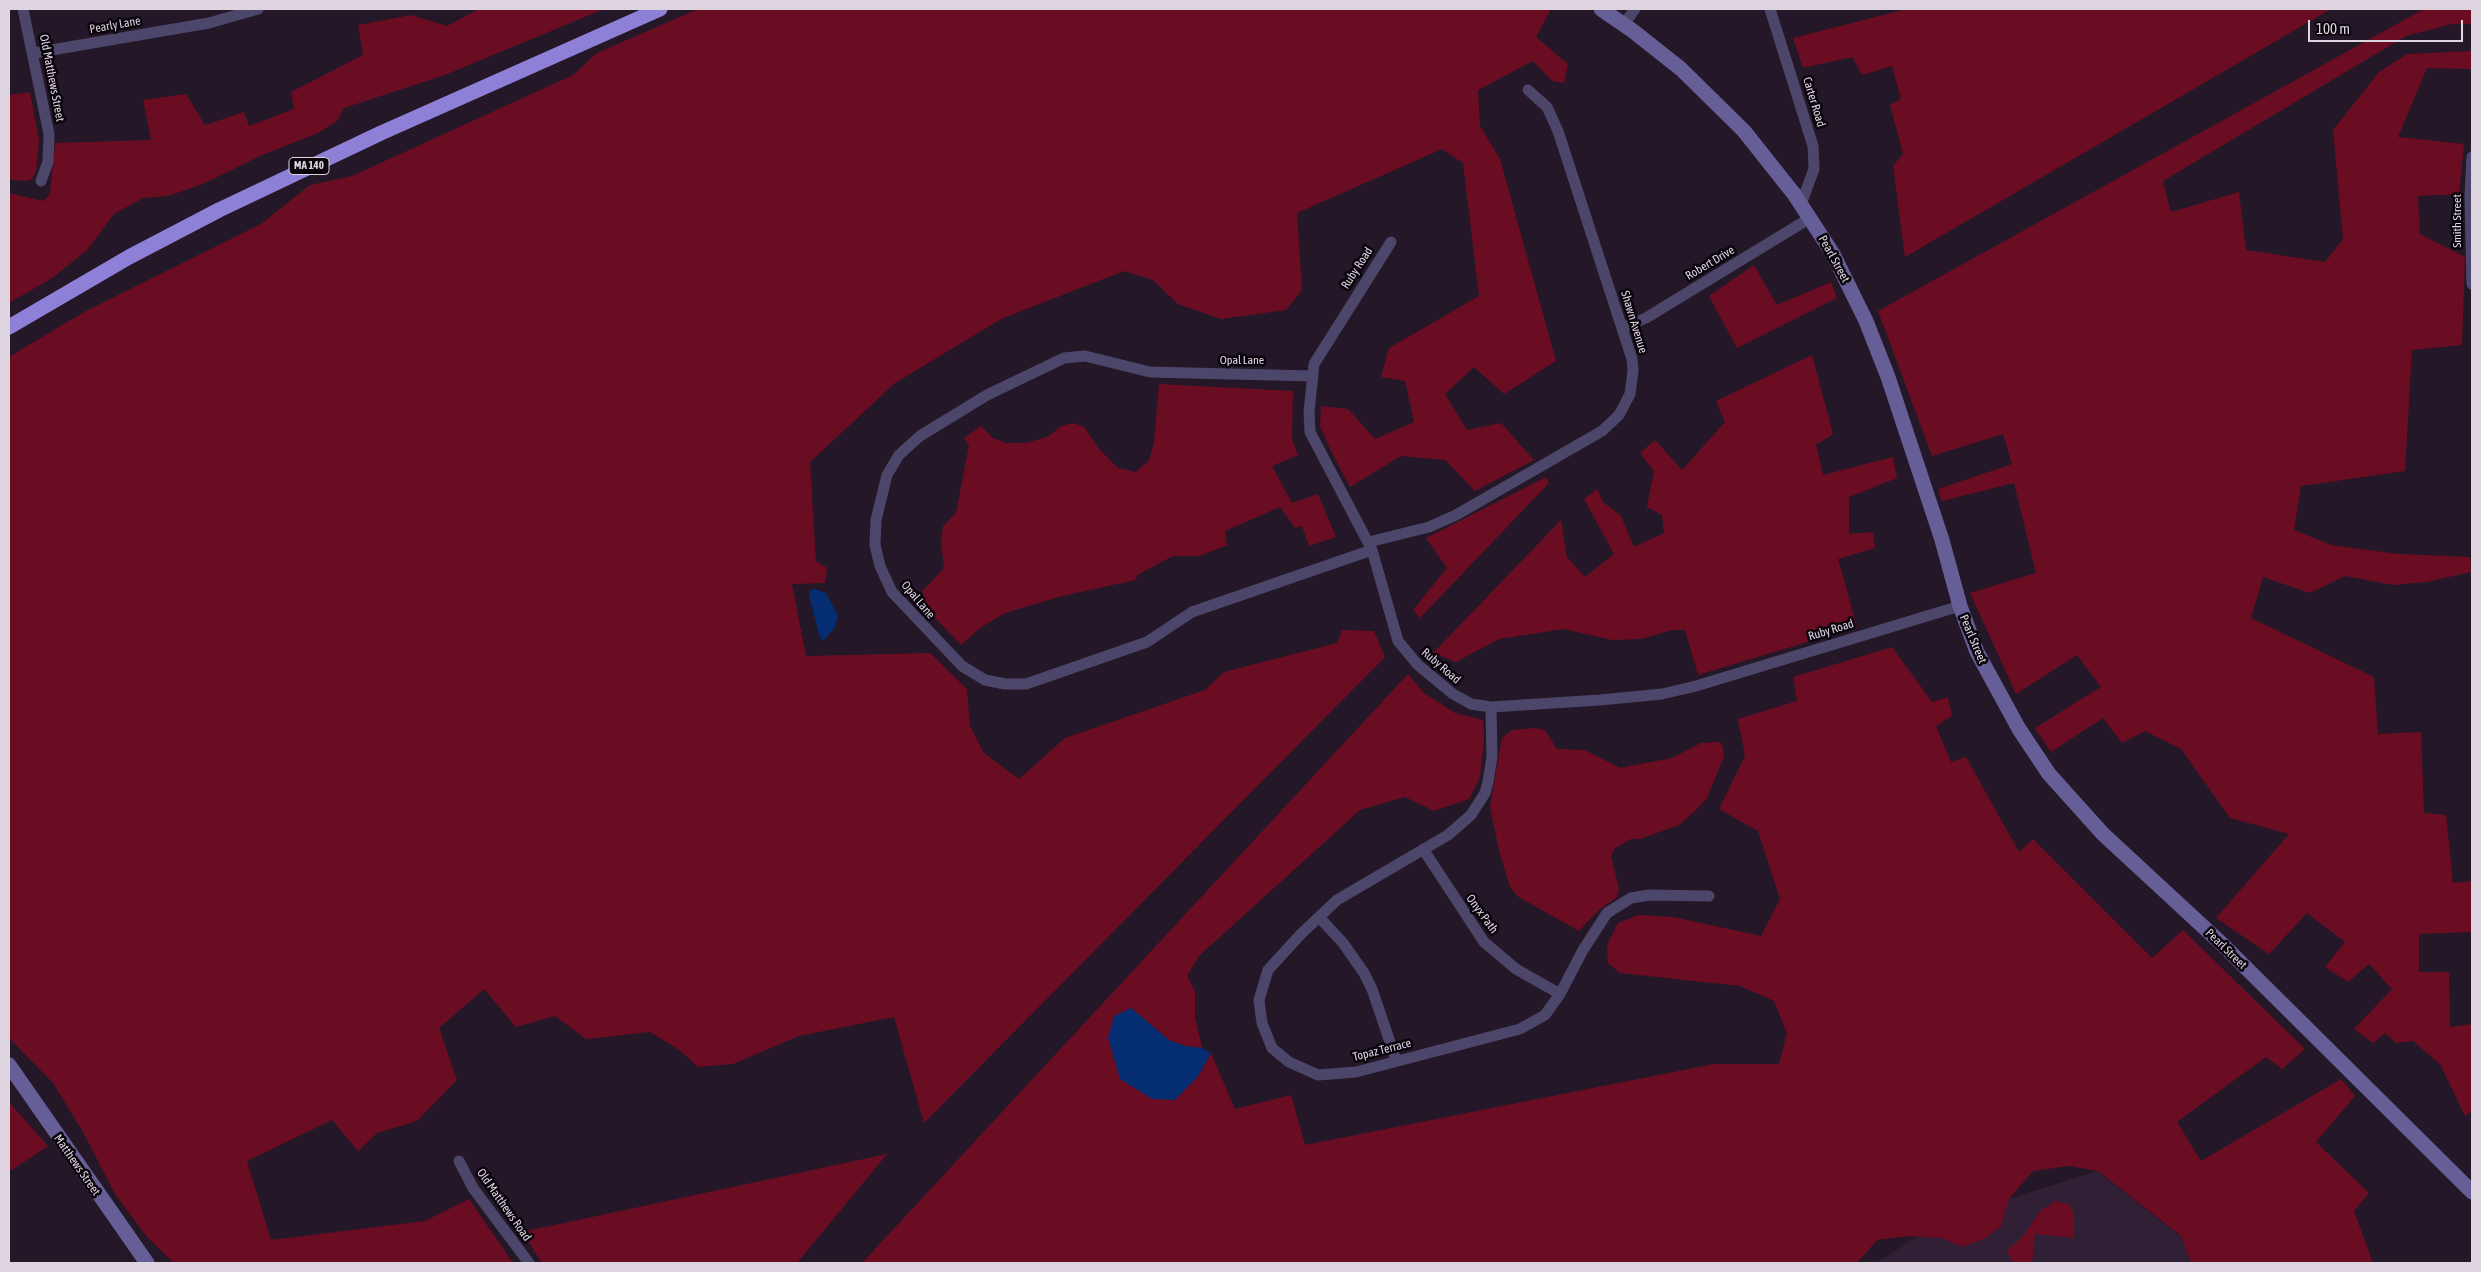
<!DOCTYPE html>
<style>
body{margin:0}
#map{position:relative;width:2481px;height:1272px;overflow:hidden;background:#241728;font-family:"Asap Condensed",sans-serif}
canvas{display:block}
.frame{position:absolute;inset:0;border:10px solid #dfd5e1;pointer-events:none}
.scale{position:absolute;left:2308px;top:20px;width:155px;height:22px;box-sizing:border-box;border:2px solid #dfd5e1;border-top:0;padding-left:6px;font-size:15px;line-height:18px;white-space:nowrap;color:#dfd5e1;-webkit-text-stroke:4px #0a050c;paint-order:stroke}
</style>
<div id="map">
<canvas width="2481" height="1272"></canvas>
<div class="frame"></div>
<div class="scale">100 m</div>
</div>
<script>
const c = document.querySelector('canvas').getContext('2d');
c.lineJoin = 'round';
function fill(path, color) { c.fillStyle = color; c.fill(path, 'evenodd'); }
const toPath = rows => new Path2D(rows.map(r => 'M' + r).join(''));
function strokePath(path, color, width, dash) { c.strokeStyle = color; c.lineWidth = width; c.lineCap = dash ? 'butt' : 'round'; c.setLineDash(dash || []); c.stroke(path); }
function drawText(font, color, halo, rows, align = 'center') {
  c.font = font + ' "Asap Condensed",sans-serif'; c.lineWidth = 5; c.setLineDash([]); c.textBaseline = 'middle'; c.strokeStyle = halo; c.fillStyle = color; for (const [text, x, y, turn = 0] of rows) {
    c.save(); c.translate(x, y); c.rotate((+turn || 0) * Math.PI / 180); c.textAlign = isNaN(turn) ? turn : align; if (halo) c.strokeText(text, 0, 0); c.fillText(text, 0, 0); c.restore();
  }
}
fill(toPath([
 [2097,1171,2181,1237,2191,1263,1876,1263,1918,1236,2009,1199]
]), '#301f35');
fill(toPath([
 [479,9,604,9,445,75,344,108,337,121,318,133,260,156,203,184,168,196,143,198,114,214,87,250,52,278,9,303,9,193,43,201,50,194,55,143,151,140,143,100,186,94,205,125,244,112,249,126,294,109,291,92,363,55,358,25,411,15,447,26],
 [698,9,1551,9,1536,37,1568,64,1564,83,1552,81,1533,61,1478,90,1480,126,1500,159,1556,361,1504,394,1474,367,1445,394,1467,430,1501,423,1534,460,1475,491,1445,460,1401,456,1350,487,1330,449,1320,426,1321,406,1348,409,1375,439,1414,422,1405,381,1381,377,1389,348,1479,296,1463,163,1442,149,1297,213,1302,290,1286,310,1221,319,1178,304,1153,280,1124,271,1001,319,895,383,810,462,816,561,827,568,825,583,792,584,806,656,930,653,967,689,970,726,984,753,1019,779,1065,738,1205,690,1224,672,1337,643,1342,630,1374,631,1385,657,924,1123,894,1017,799,1036,733,1064,698,1067,681,1051,650,1032,586,1039,555,1016,516,1027,484,989,439,1028,457,1080,417,1121,377,1133,358,1151,332,1120,247,1161,271,1240,425,1221,469,1199,513,1263,174,1263,147,1237,115,1194,83,1132,53,1083,9,1038,9,357,84,312,261,224,310,185,352,176,573,75,597,53],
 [1907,9,2331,9,1905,257,1893,166,1903,154,1890,105,1901,99,1892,66,1862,75,1852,57,1803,68,1793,38],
 [2424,9,2472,9,2472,24,2452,24,2406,36,2163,181,2171,212,2239,192,2246,250,2325,262,2343,239,2333,130,2379,72,2407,54,2472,51,2472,69,2427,68,2398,137,2464,144,2459,194,2418,196,2420,234,2465,257,2462,345,2412,350,2405,471,2301,486,2294,530,2331,545,2398,554,2470,557,2471,572,2426,582,2393,585,2345,576,2310,593,2263,577,2251,618,2374,677,2378,734,2421,732,2424,813,2446,815,2453,883,2472,881,2472,932,2419,934,2419,972,2449,972,2450,1027,2472,1024,2472,1111,2465,1116,2440,1064,2413,1041,2396,1043,2385,1033,2373,1043,2354,1029,2392,989,2369,964,2348,982,2325,967,2345,942,2307,913,2269,954,2216,918,2289,834,2230,818,2181,749,2145,731,2122,743,2103,718,2051,752,2035,728,2101,687,2077,655,2016,694,1970,593,2036,573,2014,483,1942,501,1938,489,2012,464,2003,434,1932,456,1878,311],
 [30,92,39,141,36,172,31,180,23,181,9,179,9,95],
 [1754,265,1777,305,1831,282,1837,298,1737,348,1709,296],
 [1812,355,1833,434,1816,445,1823,475,1893,457,1897,478,1849,497,1849,534,1873,532,1875,548,1838,559,1857,627,1698,675,1685,630,1672,630,1641,639,1612,640,1564,629,1499,639,1456,662,1433,653,1561,520,1567,557,1585,577,1614,554,1584,499,1597,489,1603,502,1621,516,1634,547,1664,533,1662,515,1647,507,1654,471,1640,453,1655,440,1682,470,1725,422,1716,401],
 [1159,384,1293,391,1292,439,1298,455,1272,466,1292,503,1318,494,1336,537,1309,546,1302,526,1295,528,1280,507,1225,531,1227,545,1199,556,1173,556,1137,575,1136,580,1062,596,1005,613,980,628,961,645,916,598,944,568,941,543,943,526,956,513,969,445,964,438,981,426,993,438,1006,443,1027,443,1049,436,1061,426,1073,423,1084,427,1099,449,1118,468,1136,472,1149,460,1154,443],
 [1546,477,1549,483,1420,618,1413,610,1447,568,1426,538],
 [1892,647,1932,702,1948,697,1952,716,1936,726,1951,762,1966,757,2019,852,2033,839,2152,958,2183,930,2305,1049,2282,1069,2266,1057,2177,1122,2201,1161,2341,1079,2355,1096,2316,1142,2369,1193,2354,1211,2373,1263,2191,1263,2181,1236,2098,1171,2069,1166,2033,1171,2009,1199,2001,1226,1984,1239,1962,1247,1942,1238,1907,1236,1877,1240,1857,1263,862,1263,1408,674,1424,693,1455,713,1483,720,1484,740,1480,777,1469,799,1434,811,1405,797,1360,810,1199,956,1187,976,1195,991,1195,1017,1202,1048,1185,1046,1169,1040,1131,1008,1198,1076,1211,1053,1235,1109,1291,1095,1305,1145,1714,1064,1779,1064,1787,1033,1774,1001,1740,986,1620,973,1608,963,1607,945,1618,923,1639,915,1673,917,1761,936,1780,899,1758,831,1719,809,1745,756,1738,719,1797,701,1793,677],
 [1535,728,1545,730,1557,749,1585,750,1620,768,1672,758,1701,743,1720,742,1723,747,1724,757,1707,798,1695,811,1679,825,1640,839,1631,839,1615,848,1611,856,1619,889,1617,897,1599,910,1579,931,1517,896,1510,887,1499,850,1490,807,1502,738,1512,730],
 [9,1102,48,1146,9,1172],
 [887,1154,797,1263,542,1263,522,1232],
 [2055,1201,2068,1204,2074,1212,2074,1238,2035,1234,2032,1263,2013,1263,2007,1251,2024,1235,2040,1211]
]), '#6b0d22');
fill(toPath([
 [815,589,826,593,838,616,835,627,824,640,820,638,818,631,809,595,809,591],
 [1131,1008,1169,1040,1185,1046,1202,1048,1211,1053,1198,1076,1175,1100,1152,1099,1120,1079,1108,1038,1114,1016]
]), '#042d72');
strokePath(toPath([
 [23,9,49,134,48,162,41,181],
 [1770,9,1813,146,1814,169,1801,204],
 [1624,24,1635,9],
 [34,53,209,23,258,9],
 [2472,157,2470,197,2472,284],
 [1391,242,1314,364,1309,412,1310,432,1372,550,1398,641,1418,665,1453,694,1471,704,1491,707,1600,700,1662,694,1696,686,1960,606],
 [1622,328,1646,318,1810,218],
 [1312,376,1150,372,1085,356,1064,358,987,395,920,436,899,455,887,475,876,520,875,545,880,566,892,592,962,666,985,680,1005,684,1026,684,1147,642,1192,612,1372,550],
 [1369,542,1429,527,1456,515,1602,431,1619,415,1630,394,1633,371,1632,359,1558,131,1547,107,1528,90],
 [1491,707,1492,757,1488,782,1485,793,1471,815,1448,835,1337,900,1301,934,1268,970,1259,1000,1262,1023,1272,1048,1289,1062,1318,1075,1356,1072,1520,1029,1545,1015,1560,994,1583,950,1607,913,1631,898,1649,895,1709,896],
 [1423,849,1484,942,1516,969,1560,994],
 [1319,917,1343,943,1364,973,1372,989,1396,1060],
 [459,1161,473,1188,529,1263]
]), '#4c476a', 11);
strokePath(toPath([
 [1601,9,1633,31,1681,69,1744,131,1794,194,1833,254,1866,321,1888,377,1942,540,1960,606,1977,652,2019,729,2049,774,2103,834,2223,945,2472,1192],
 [9,1065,147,1263]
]), '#665e96', 15);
strokePath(toPath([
 [9,327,129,257,219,210,381,133,660,9]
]), '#8e80d7', 15);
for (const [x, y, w] of [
 [309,166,40]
]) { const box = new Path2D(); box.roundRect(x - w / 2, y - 8.5, w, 17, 4); c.fillStyle = '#0a050c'; c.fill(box); strokePath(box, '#dfd5e1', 1); }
drawText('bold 11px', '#dfd5e1', null, [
 ["MA 140",309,166]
]);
drawText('12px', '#dfd5e1', '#0a050c', [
 ["Pearly Lane",115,25,-10],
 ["Old Matthews Street",52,78,79],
 ["Carter Road",1814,102,73],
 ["Smith Street",2457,221,-90],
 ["Pearl Street",1834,259,61],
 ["Robert Drive",1710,263,-31],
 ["Ruby Road",1357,268,-57],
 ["Shawn Avenue",1634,322,73],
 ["Opal Lane",1242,360],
 ["Opal Lane",918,600,50],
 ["Ruby Road",1831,630,-17],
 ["Pearl Street",1973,639,67],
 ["Ruby Road",1441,666,41],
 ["Onyx Path",1482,914,54],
 ["Pearl Street",2226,949,44],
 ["Topaz Terrace",1382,1050,-14],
 ["Matthews Street",77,1165,55],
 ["Old Matthews Road",504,1205,55]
]);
</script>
